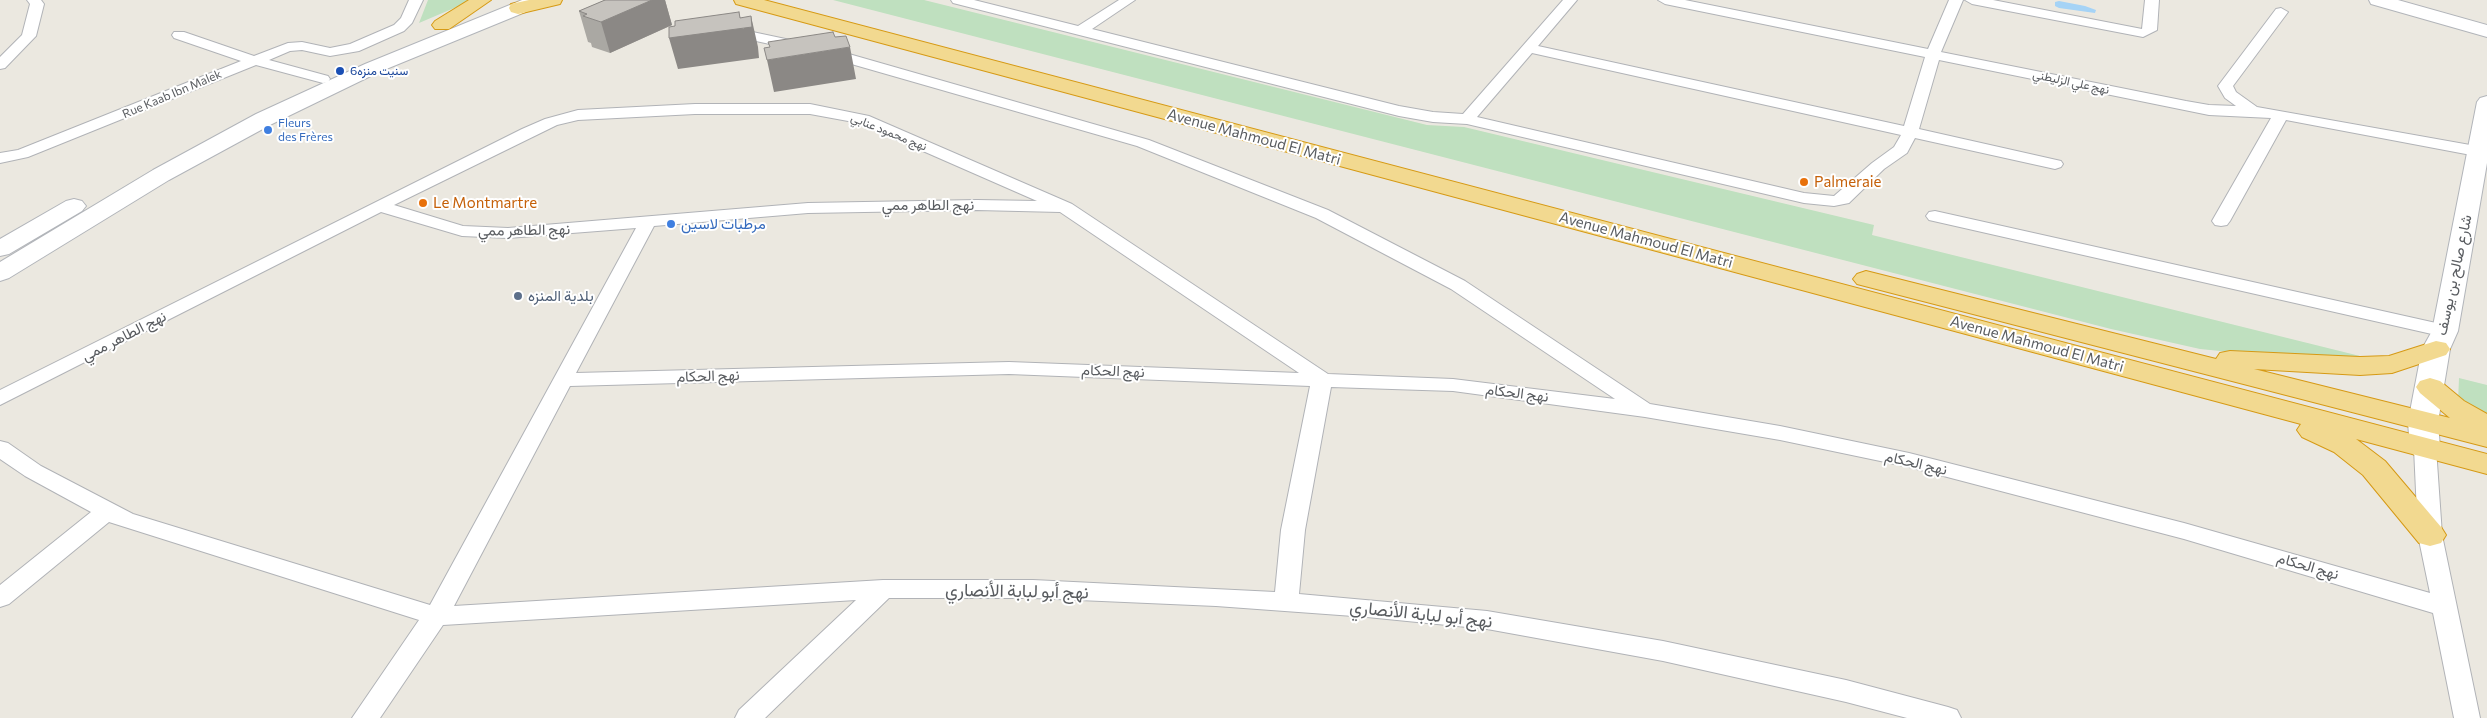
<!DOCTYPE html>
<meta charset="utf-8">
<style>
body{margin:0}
canvas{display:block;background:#ebe8e0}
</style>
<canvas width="2487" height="718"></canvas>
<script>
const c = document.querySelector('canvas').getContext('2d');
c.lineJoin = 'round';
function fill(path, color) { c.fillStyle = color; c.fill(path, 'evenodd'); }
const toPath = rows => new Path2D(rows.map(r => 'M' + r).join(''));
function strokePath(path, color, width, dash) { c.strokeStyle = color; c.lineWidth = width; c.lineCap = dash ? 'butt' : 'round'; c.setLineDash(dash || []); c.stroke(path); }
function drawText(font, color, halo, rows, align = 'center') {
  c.font = font + ' Commissioner,Vazirmatn,sans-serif'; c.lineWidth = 4; c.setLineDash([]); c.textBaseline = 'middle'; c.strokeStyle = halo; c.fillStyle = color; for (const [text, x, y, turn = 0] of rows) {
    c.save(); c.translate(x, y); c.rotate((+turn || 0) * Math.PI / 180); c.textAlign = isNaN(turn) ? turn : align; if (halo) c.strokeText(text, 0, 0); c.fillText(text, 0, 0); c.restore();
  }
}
fill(toPath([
 [428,0,473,0,419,23],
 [833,0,924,0,1427,125,1464,127,1874,225,1872,235,2368,358,2280,357,2200,349,2111,329],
 [2459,378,2487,385,2487,421,2458,402]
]), '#bfe0bf');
fill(toPath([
 [2059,1,2085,6,2096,10,2095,13,2059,8,2055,6,2055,2]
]), '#a5d3f6');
const street = toPath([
 [27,0,41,0,44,4,36,36,5,68,0,69,0,57,22,35,30,4,27,0],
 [409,0,423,0,412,23,404,31,359,51,330,56,302,50,290,51,269,60,328,76,330,79,328,82,323,83,256,65,28,157,0,163,0,153,18,150,241,61,174,38,172,35,174,32,184,32,254,56,288,43,302,42,330,48,350,44,394,25,401,18,409,0],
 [951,0,974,0,1078,26,1119,0,1135,0,1092,29,1399,106,1433,112,1463,114,1563,0,1577,0,1538,46,1904,126,1925,57,1665,4,1658,0,1685,0,1928,49,1949,0,1963,0,1941,52,2186,101,2209,105,2236,106,2225,98,2218,86,2276,9,2281,8,2288,12,2233,86,2236,92,2257,107,2487,148,2487,158,2286,120,2230,221,2227,225,2221,226,2215,225,2212,221,2271,118,2209,115,1939,60,1919,129,2061,161,2063,164,2061,167,2055,169,1915,138,1907,153,1884,169,1849,203,1834,206,1804,203,1467,124,1433,122,1399,116,953,3,951,0],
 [1532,53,1901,135,1894,147,1872,163,1834,196,1804,193,1477,117,1532,53],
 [1965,0,1993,0,2142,29,2145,0,2159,0,2157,30,2143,37,1972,4,1965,0],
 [729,27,828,48,1149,140,1328,210,1465,281,1650,404,1780,426,1909,453,2184,523,2430,593,2418,535,2414,448,2417,443,2425,441,2433,443,2436,448,2442,535,2480,718,2454,718,2433,613,2184,539,1909,467,1780,440,1645,417,1453,391,1331,387,1305,530,1299,594,1487,611,1663,641,1846,680,1948,707,1957,710,1961,718,1907,718,1846,702,1663,661,1487,629,1367,617,1216,606,1033,598,889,598,765,718,735,718,739,710,856,600,443,625,380,718,352,718,419,620,109,522,9,604,0,607,0,585,91,512,25,476,0,459,0,441,8,443,41,466,133,514,430,605,636,228,508,238,462,236,381,212,0,405,0,390,522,129,545,119,578,110,695,104,810,104,869,116,1072,204,1328,374,1453,379,1615,399,1451,289,1316,218,1137,146,820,55,724,34,722,31,724,28,729,27],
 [695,114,810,114,859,123,1037,201,977,200,808,203,508,228,463,226,394,205,557,125,578,120,695,114],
 [977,210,1060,212,1299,373,1009,362,576,373,654,226,808,213,977,210],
 [1009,374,1310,386,1281,530,1275,592,1033,580,883,580,454,606,570,386,1009,374],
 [1935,211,2445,325,2452,327,2455,331,2452,335,2445,337,1929,220,1926,216,1929,212,1935,211]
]);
const secondary = toPath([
 [522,0,547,0,545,4,379,72,272,124,169,180,9,278,0,281,0,262,153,170,256,114,365,64,522,0],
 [2369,0,2398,0,2487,25,2487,37,2371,4,2369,0],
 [2487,96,2487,163,2458,331,2450,349,2438,422,2440,448,2436,455,2425,458,2414,455,2410,448,2408,422,2422,349,2432,331,2477,102,2480,98,2487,96],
 [74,199,82,201,86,206,82,211,9,254,0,256,0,239,66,201,74,199]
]);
const highway = toPath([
 [469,0,491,0,449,29,435,29,432,25,435,21,469,0],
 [529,0,562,0,560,4,518,14,511,12,509,8,511,4,529,0],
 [734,0,764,0,2487,454,2487,474,2356,439,2385,461,2441,527,2446,535,2441,543,2430,546,2419,543,2363,475,2334,452,2302,437,2297,430,2301,424,736,4,734,0],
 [1866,271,2216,359,2220,353,2230,351,2360,357,2389,356,2436,341,2446,343,2450,349,2446,355,2392,373,2360,375,2254,369,2450,418,2420,393,2416,387,2420,381,2430,378,2440,381,2464,401,2487,414,2487,447,1857,284,1853,279,1857,274,1866,271]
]);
strokePath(street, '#b1b3b7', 2);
strokePath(secondary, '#b2b5ba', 2);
strokePath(highway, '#d69a15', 2);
fill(street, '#fff');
fill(secondary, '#fff');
fill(highway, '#f2d990');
fill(toPath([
 [605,0,665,0,672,25,610,53,592,47,591,43,588,42,579,11]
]), '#aaa8a3');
fill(toPath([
 [652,0,665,0,672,25,610,53,601,22],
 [739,12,743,29,751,16,758,47,759,58,678,69,669,38,740,18],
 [850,47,856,79,774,92,767,60]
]), '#8b8885');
const building = toPath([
 [605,0,652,0,601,22,583,16,587,14,579,11,605,0],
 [739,12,740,18,751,16,752,27,669,38,669,27,675,26,675,21,739,12],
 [833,32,835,37,846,36,850,47,767,60,764,48,770,47,768,42,833,32]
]);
fill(building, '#c6c3be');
strokePath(building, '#8b8885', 1);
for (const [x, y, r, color] of [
 [340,71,5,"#1a4fb4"],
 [268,130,5,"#3f7fe0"],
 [1804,182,5,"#e8710a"],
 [423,203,5,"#e8710a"],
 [671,224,5,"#3f7fe0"],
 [518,296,5,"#5c6f8a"]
]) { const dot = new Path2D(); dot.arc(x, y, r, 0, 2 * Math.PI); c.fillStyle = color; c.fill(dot); strokePath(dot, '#fff', 2); }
drawText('12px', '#164399', '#fff', [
 ["سنيت منزه6",350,71]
], 'left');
drawText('12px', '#595c60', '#fff', [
 ["نهج علي الزليطني",2071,82,12],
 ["Rue Kaab Ibn Malek",172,94,-23],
 ["نهج محمود عنابي",889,132,22]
]);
drawText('12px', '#366cbe', '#fff', [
 ["Fleurs",278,123],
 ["des Frères",278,137]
], 'left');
drawText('15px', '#595c60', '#fff', [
 ["Avenue Mahmoud El Matri",1254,137,15],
 ["نهج الطاهر ممي",928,205],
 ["نهج الطاهر ممي",524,230,-1],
 ["Avenue Mahmoud El Matri",1646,240,15],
 ["شارع صالح بن يوسف",2454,275,-78],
 ["نهج الطاهر ممي",124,336,-27],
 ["Avenue Mahmoud El Matri",2037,344,15],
 ["نهج الحكام",1113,371,2],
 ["نهج الحكام",708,376,-2],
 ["نهج الحكام",1517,393,7],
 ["نهج الحكام",1916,463,13],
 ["نهج الحكام",2308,566,16]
]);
drawText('15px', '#c56008', '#fff', [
 ["Palmeraie",1814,182],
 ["Le Montmartre",433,203]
], 'left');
drawText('15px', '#366cbe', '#fff', [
 ["مرطبات لاسين",681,224]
], 'left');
drawText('15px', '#4e5e75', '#fff', [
 ["بلدية المنزه",528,296]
], 'left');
drawText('18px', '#595c60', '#fff', [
 ["نهج أبو لبابة الأنصاري",1017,591,1],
 ["نهج أبو لبابة الأنصاري",1421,614,6]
]);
</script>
